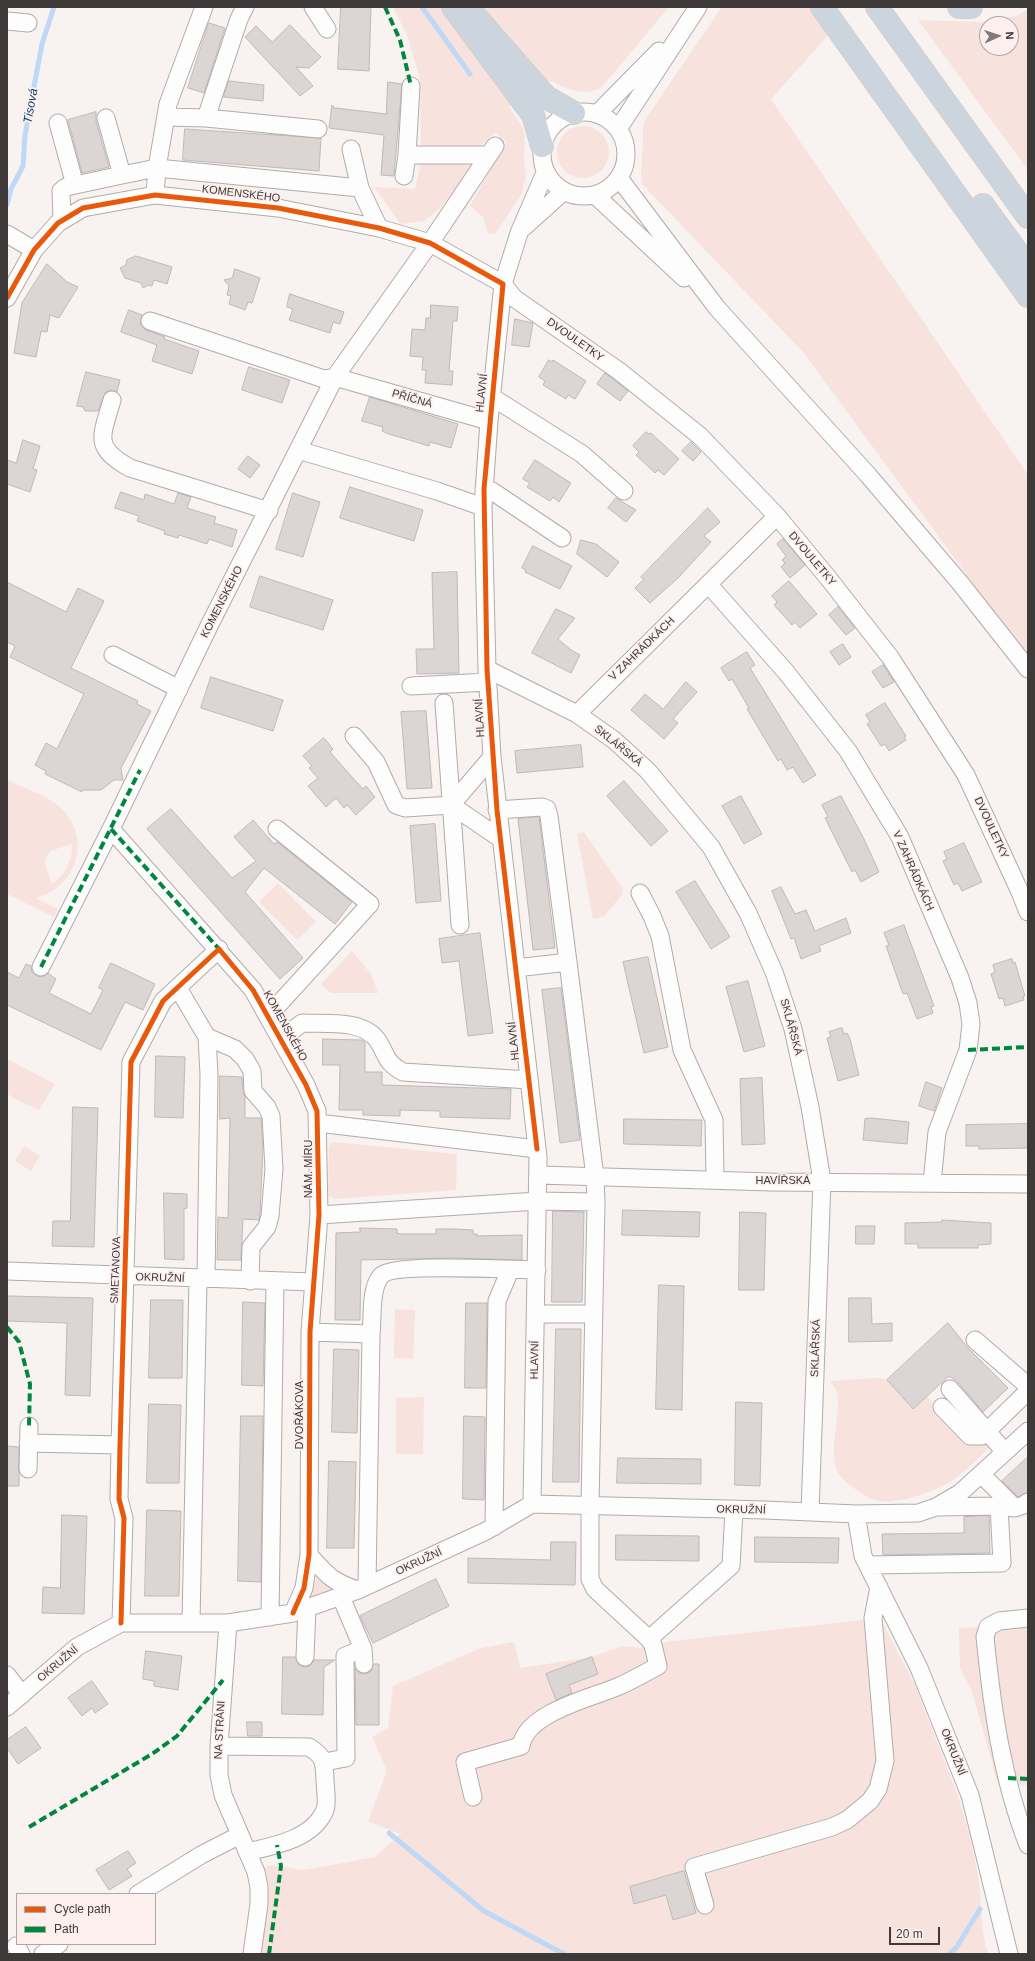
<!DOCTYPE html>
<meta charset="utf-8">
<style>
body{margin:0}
#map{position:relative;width:1035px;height:1961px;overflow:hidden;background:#f8f2f0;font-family:Arial,sans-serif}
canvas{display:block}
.frame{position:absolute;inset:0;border:8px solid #3f3a3a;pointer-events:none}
.legend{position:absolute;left:16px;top:1893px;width:140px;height:52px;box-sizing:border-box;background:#fcefed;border:1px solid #b0a7a5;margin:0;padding:5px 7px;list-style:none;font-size:12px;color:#3f3a3a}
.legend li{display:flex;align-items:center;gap:8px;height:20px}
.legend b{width:20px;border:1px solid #b0a7a5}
.north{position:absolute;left:979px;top:16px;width:40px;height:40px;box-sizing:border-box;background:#fcefed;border:1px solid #b0a7a5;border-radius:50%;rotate:87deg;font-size:11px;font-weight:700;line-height:16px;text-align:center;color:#3f3a3a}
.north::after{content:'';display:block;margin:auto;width:14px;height:18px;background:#807a7a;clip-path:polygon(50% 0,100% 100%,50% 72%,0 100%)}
.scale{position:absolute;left:889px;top:1927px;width:51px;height:18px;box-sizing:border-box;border:2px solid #3f3a3a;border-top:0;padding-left:5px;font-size:12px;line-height:14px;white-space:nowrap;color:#3f3a3a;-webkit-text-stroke:3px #fcefed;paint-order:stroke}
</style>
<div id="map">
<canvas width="1035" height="1961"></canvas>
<div class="frame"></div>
<ul class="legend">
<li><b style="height:5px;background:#e8590c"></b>Cycle path</li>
<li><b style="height:5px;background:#00873e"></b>Path</li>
</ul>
<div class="north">N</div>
<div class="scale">20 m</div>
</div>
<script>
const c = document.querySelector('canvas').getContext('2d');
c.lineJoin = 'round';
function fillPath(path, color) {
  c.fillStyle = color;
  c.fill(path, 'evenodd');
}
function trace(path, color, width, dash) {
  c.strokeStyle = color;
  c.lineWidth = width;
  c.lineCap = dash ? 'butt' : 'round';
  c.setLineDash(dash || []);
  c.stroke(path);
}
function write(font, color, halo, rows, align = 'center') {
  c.font = font + ' Arial,sans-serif';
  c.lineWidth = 3.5;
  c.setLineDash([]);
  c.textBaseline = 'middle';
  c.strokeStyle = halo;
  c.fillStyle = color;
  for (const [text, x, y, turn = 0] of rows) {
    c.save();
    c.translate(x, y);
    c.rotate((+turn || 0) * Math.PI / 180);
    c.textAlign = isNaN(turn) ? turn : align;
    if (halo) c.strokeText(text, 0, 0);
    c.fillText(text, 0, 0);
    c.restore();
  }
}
const green = new Path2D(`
 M393 7H444L515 103 509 107 522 126 525 136 524 158 526 175 522 193 496 233 488 234 483 217 470 206 506 141 495 133 478 148 421 150 420 79 408 37Z
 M482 7H669L601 88C585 96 571 91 555 83 552 81 547 81 544 79 523 68 497 26 482 7Z
 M722 7H814L832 31 771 99 1028 475V658L803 352 642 184 641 176 643 143V127L647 117Z
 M1028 9V170L918 20 980 22 1016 16ZM987 24H1011V48H987Z
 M557 152a26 26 0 1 1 52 0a26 26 0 1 1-52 0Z
 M422 160H463L473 164 472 172 437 211 424 221 401 224 374 187 415 189Z
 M7 780C24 788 47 795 61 808 93 838 76 889 35 898L58 909 54 917 7 894ZM72 844C73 859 65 876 52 884L44 862 50 851Z
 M584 832 623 889 622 895 604 916 593 919 577 834Z
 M278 883 316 922 297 940 259 902Z
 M352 951 371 974 378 993H331L321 984Z
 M7 1059 55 1084 39 1110 9 1096 7 1088Z
 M333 1142 457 1154 456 1190 335 1199 328 1196 329 1146Z
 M24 1146 40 1156 31 1171 15 1161Z
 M395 1309 415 1310 413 1359 394 1358Z
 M876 1378 887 1380 912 1409 927 1396 942 1415 955 1404 993 1444C981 1455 970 1467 957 1477 940 1491 895 1506 874 1500 868 1498 863 1495 858 1491 849 1485 837 1476 835 1464 831 1442 841 1412 837 1391 836 1388 832 1384 830 1381Z
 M424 1397 423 1454H396V1398Z
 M317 1578 338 1592 306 1603Z
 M1028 1612V1785L998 1784 972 1691 960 1668 959 1628 986 1627Z
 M880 1618 915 1685 958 1796 971 1839 979 1882 983 1933 988 1954H260L268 1895 263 1870 269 1865 304 1870 375 1857 400 1834 368 1821 387 1771 372 1737 388 1728 393 1686 481 1648 514 1642 520 1668 592 1657 622 1646 640 1648 673 1641Z`);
const stream = new Path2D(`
 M422 7 470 74
 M7 205 11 189 23 166 25 135 42 44 54 7
 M389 1833 484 1911 564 1954
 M949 1954 956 1948 980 1909`);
const building = new Path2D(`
 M341 7H371L369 71 338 69Z
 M209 23 225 28 204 93 188 88Z
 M290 25 321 57 309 68 296 67 313 86 300 96 245 37 256 26 272 42Z
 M229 81 264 85 263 101 224 97Z
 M388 82 402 84 394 176 381 175 384 135 329 128 332 105 336 109V108L386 114Z
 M96 112V121L109 167 82 173 68 120Z
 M185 129 321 138 319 171 183 160Z
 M136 256 172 267 167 284 154 280 152 286 148 285 143 288 141 283 125 278 120 268 126 265 127 260Z
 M47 264 67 282 78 287 59 318 50 315 47 332 41 331 36 357 14 353 22 303Z
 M235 269 260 278 252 303 248 302 245 310 229 304 231 296 227 295 229 286 224 280 232 278Z
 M290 294 344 312 340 324 333 322 330 333 289 320 293 309 287 307Z
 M431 305 458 307 457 321H453L449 371H453L452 385 425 383 426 370H422L423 357 410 356 412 329 425 330 426 318H430Z
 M129 310 142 315 140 325 146 330 165 337 164 339 199 351 192 374 152 361 157 345 121 332Z
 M515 319 533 323 529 347 512 345Z
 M549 360 552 362 553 360 586 381 575 399 568 395 566 399 543 385 545 381 539 377Z
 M249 367 290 380 282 403 242 390Z
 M86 372 120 380 117 392 110 390 105 393 98 411H85L83 407 77 406Z
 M605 373 628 391 620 401 597 384Z
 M370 397 458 424 451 448 430 442 429 446 389 434 382 431 383 427 362 421Z
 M646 432 649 434 651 433 679 459 664 475 658 470 655 473 636 455 639 452 633 446Z
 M23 440 40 446 33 469 37 470 30 492 7 484V460L16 463Z
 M691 442 701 452 693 461 682 451Z
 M248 456 260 465 250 478 238 469Z
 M535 460 571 483 559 502 553 497 550 501 527 487 530 483 523 479Z
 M350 487 423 510 414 541 340 518Z
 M121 492 144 500 145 494 174 504 178 493 191 497 187 508 216 517 214 523 237 530 232 547 209 539 207 544 179 535 178 538 164 534 165 531 137 521 139 516 115 508Z
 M293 493 320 502 303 557 276 549Z
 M616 498 636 510 626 522 608 508Z
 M708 508 720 522 704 536 711 542 678 578 650 603 635 588 644 579 641 577Z
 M783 539 805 565 790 578 781 567 785 563 782 560 786 556 777 544Z
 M581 540 596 544 619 562 607 577 577 554Z
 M533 546 572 566 560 589 525 572 526 570 522 568Z
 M457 572 459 673 417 674 416 649H434L432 573Z
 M260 576 333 600 323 630 250 607Z
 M789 581 817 614 800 628 795 622 792 625 774 605 777 602 772 596Z
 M7 582 66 612 78 588 104 601 71 668 138 701 137 704 151 711 121 768 123 780H114L101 790H83L82 792 45 774 46 771 35 765 46 743 57 749 84 694 10 657 15 646 7 642Z
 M838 607 855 628 846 635 829 615Z
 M556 609 575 618 558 639 571 650 580 655 571 673 532 653Z
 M843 644 851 657 839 665 830 652Z
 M747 652 755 665 750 668 816 775 803 783 793 767 787 770 781 759 778 761 747 709 749 708 732 679 729 681 721 668Z
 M883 665 894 682 883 688 872 672Z
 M211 677 283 700 273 731 201 708Z
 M686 682 697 692 673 719 678 723 664 739 631 710 645 694 663 709Z
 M885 703 906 736 904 737 906 740 889 751 885 744 881 746 867 724 870 722 866 715Z
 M426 711 432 788 407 789 401 712Z
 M324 738 333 749 330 752 352 777 363 789 366 786 375 797 356 815 347 805 344 808 336 798 326 807 308 786 318 778 309 768 312 766 303 756Z
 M581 745 583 767 517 773 515 751Z
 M624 781 668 831 651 846 607 796Z
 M741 796 762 834 744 844 722 806Z
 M841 796 864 839 879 872 861 882 855 870 852 872 825 818 828 817 822 805Z
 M171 809 232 878 256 861 234 837 253 820 274 844 277 842 352 902 335 924 264 868 245 892 303 958 280 979 147 829Z
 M539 817 555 948 533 950 518 819Z
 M435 824 441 901 416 903 410 826Z
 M964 843 982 882 962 891 958 883 954 885 943 861 947 859 944 852Z
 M695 881 730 937 711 949 676 892Z
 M781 887 795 914 806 910 815 931 846 918 851 933 819 946 821 951 801 959 794 938 791 939 772 891Z
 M904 925 934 1006 931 1007 933 1013 917 1019 907 993 903 994 886 946 889 945 884 933Z
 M480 933 493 1033 468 1036 459 961 442 963 439 939Z
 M648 957 668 1047 644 1053 623 962Z
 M1012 959 1013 963 1015 962 1025 996H1023L1024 1000 1005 1006 1003 998 999 999 991 974 995 972 993 965Z
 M111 963 155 984 143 1010 125 1002 101 1050 7 1005V972L19 978 26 964 31 966 32 972 37 976 42 977 48 973 56 979 49 993 91 1014 103 990 99 988Z
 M748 981 765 1046 744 1052 726 987Z
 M561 988 580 1140 560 1143 542 990Z
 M842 1028 844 1034 847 1033 850 1039 859 1075 838 1081 827 1038 831 1037 829 1032Z
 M323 1039 362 1040 365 1042V1072H382V1085L511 1089 510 1119 440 1117V1111L400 1110V1116L363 1115V1110H339L340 1065H323Z
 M156 1056 185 1057 183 1118 155 1117Z
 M220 1076 242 1077 243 1092 245 1097V1118H261L263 1147 260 1214 259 1220 243 1219 241 1260H217L218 1217 228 1218 230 1118 220 1119Z
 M762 1078 765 1144 742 1145 740 1079Z
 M926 1082 942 1088 934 1111 919 1106Z
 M73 1107 98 1108 94 1247 52 1246 53 1221H70Z
 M871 1118 909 1122 907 1144 863 1140 865 1119Z
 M624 1119 702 1120 701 1146 624 1144Z
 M1028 1124V1148L979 1149V1146H966V1125Z
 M164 1193 187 1194V1208L184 1209V1260L165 1259Z
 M623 1210 700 1212 699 1237 622 1235Z
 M553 1211 584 1212 582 1302H552Z
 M740 1212 766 1213 764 1290H739Z
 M942 1220 991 1223V1244L978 1245V1248H918V1244H905V1223L942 1222Z
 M856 1226H875L874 1244H856Z
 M360 1228 397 1229V1233L402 1234H436V1229H455L473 1230V1234H477V1236L522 1235V1260L453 1258 361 1260 360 1320H335L336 1233 360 1232Z
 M659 1285 684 1286 682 1410 656 1409Z
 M8 1296 93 1298 90 1396 65 1395 67 1323 7 1321Z
 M849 1298H871L872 1324 892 1323V1341L849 1342Z
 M151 1300H183L182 1378H149Z
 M243 1302 265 1303 263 1386 242 1385Z
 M466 1303H487L486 1388H465Z
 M948 1323 968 1348 1008 1388 983 1412 958 1382 949 1376 913 1409 887 1380Z
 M556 1329H581L579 1482H553Z
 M334 1349 359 1350 357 1433 332 1432Z
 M736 1402 762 1403 760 1486 735 1485Z
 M149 1404 181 1405 179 1483H147Z
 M241 1416H263L261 1582 238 1581Z
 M464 1416 485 1417 484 1500 463 1499Z
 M7 1446 19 1447V1486H7Z
 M1028 1457V1492L1018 1497 1002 1481Z
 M618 1458 701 1459V1484L617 1483Z
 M329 1461 356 1462 354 1548H327Z
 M147 1510 181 1511 179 1596H145Z
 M62 1515 87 1516 84 1614 42 1613 43 1587 60 1588Z
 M989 1516 990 1553 883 1555 882 1534 964 1533V1517Z
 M616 1535 699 1536V1561L616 1560Z
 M755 1537 839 1538 838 1563 755 1562Z
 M551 1542H576L575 1585 468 1583V1558L550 1560Z
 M436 1579 449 1606 373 1643 360 1616Z
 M146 1651 182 1656 178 1690 154 1686V1681L143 1679Z
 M283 1657H295L299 1665 304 1667 310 1666 314 1660H335L324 1667 323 1715 282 1714Z
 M592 1657 598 1674 569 1685 572 1693 556 1700 546 1674Z
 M374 1664H379V1725H356L355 1668 359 1673 365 1674 370 1672Z
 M92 1681 108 1704 95 1713 92 1708 82 1716 68 1698Z
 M247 1722H262V1736H248Z
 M26 1727 41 1748 18 1764 7 1748V1740Z
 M128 1851 136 1863 127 1869 132 1876 109 1890 96 1870Z
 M684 1871 696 1913 673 1920 666 1895 634 1904 630 1887Z`);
const minor = new Path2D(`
 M204 7 168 104 157 168 360 188 379 228
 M313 7 327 29
 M7 21 28 23
 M542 154a42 42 0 1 1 84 0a42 42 0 1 1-84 0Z
 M597 114 659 51
 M166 117 206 118 318 129
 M206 118 239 19 245 7
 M58 123 75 185
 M618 129 698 7
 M351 149 360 188
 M407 155H489
 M122 175 157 168 155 195
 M404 176 407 155 411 86
 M619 178 717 308 868 475 961 584 1028 669
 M595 195 684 278
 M62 220 61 191 66 187 122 175 106 118
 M523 228 563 192
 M7 234 34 250
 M7 298 34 250 58 223 83 208 155 195 278 208 379 228 430 243 503 284 514 298 619 371 700 436 777 516 829 579 890 657 966 775 1020 892 1028 912
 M150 321 324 379 335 377 489 421
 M492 397 582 454 624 491
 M112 400C102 436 92 447 130 468L269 511
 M298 450 437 491 483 507
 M484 489 492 491 562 538
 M709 585 786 672 848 751 900 837 960 978 968 1003 971 1024 968 1050 937 1132 932 1183
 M113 655 179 689
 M487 669 577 714 614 740 648 771 711 847 748 913 774 972 793 1029 810 1107 822 1181 810 1512
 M411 686 488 682
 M444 703 460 925
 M577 714 777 516
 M354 736 376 762 396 805 405 808 451 805 501 839
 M451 805 492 757
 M497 810 542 807 547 809 549 816 568 962
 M111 829 253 990 306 1085 317 1111 319 1215 310 1332 309 1555 304 1588 293 1613
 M640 893 652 916 660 936 682 1050 714 1120 715 1180
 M41 967 111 829 210 624 335 377 430 243 495 146
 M516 968 568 962 595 1177 596 1202 590 1505V1579L595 1589 649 1639 731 1566 734 1510
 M178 988 207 1037 209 1074 206 1279
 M268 1016 370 904 277 829
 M207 1037 235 1049 245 1059 252 1071 253 1091 267 1107 271 1116 274 1169 270 1216 267 1227 251 1247 250 1281
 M281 1039 302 1023C325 1024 364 1019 378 1041 388 1057 385 1062 403 1072L529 1080
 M318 1123 537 1149
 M539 1175 771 1182 1028 1184
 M319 1215 538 1201 596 1202
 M7 1271 313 1282
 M536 1314H594
 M310 1332 371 1334
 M975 1340 1028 1386
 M950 1389 1005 1452
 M942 1407 970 1436H982L1028 1391
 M28 1443 120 1445
 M28 1469 29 1426
 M981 1474 1015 1508
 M532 1504 538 1157 492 757 487 669 483 507 489 421 503 284 519 233 545 173
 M939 1507 999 1506 1015 1508 1024 1505 1028 1502
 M856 1514 863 1556 919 1668 970 1795 1009 1954
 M494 1527 497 1301 510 1270
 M309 1555C327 1575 332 1582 358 1590
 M868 1565 1002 1563 999 1506
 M367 1586 371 1334C373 1317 370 1291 380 1277 390 1262 513 1270 537 1270
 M341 1597 363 1649 364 1664
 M270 1617 275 1282
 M1028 1618 999 1621 988 1627 985 1637C992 1707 1002 1779 1028 1845
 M121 1623 124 1518 119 1499 120 1445 131 1062 163 1001 219 949
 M191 1623 198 1279
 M228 1623 219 1746V1775L223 1795 256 1872 259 1887V1904L252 1954
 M305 1657 307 1608
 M7 1675 22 1695
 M7 1707 77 1647 121 1623H228L293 1613 358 1590 486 1531 532 1504 765 1510 856 1514 918 1513 936 1507 960 1493 1028 1431
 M219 1746 309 1747C325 1757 324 1762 325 1779 325 1788 328 1802 325 1810 313 1839 274 1846 247 1852
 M324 1762 346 1758 345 1656 363 1649
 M473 1797 465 1762 521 1746C526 1713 590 1698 617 1687 631 1681 645 1673 658 1666L653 1645 649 1639
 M138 1894 201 1855 240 1835
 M705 1905 694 1867 832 1827 847 1820 870 1801 878 1789 885 1761 873 1618 879 1587
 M16 1946 21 1954
 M43 1954 59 1944`);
const highway = new Path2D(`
 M453 7 533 115 542 146
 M822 7 1028 296
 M877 7 1028 217
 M959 7H971
 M476 17 546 97 574 113
 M983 205 1028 267`);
const quiet = new Path2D(`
 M385 7 400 40 411 86
 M111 829 219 949
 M41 967 140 770
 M968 1050 1028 1047
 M7 1327 19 1342 30 1384 29 1426
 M1008 1778 1028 1779
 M29 1827 152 1754 177 1736 223 1680
 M269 1954 281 1866 277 1845`);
const cycleway = new Path2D(`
 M7 298 34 250 58 223 83 208 155 195 278 208 379 228 430 243 503 284 484 489 487 669 497 810 537 1149
 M121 1623 124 1518 119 1499 120 1445 131 1062 163 1001 219 949 253 990 306 1085 317 1111 319 1215 310 1332 309 1555 304 1588 293 1613`);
const streetNames = [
 ["KOMENSKÉHO",241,194,7],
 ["DVOULETKY",575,340,35],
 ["HLAVNÍ",482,393,-84],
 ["PŘÍČNÁ",412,399,16],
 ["DVOULETKY",812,559,50],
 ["KOMENSKÉHO",222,602,-63],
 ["V ZAHRÁDKÁCH",642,649,-44],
 ["HLAVNÍ",480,718,-93],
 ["SKLÁŘSKÁ",618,746,39],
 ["DVOULETKY",991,828,65],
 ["V ZAHRÁDKÁCH",913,871,66],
 ["KOMENSKÉHO",285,1026,61],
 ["SKLÁŘSKÁ",791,1027,75],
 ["HLAVNÍ",514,1041,-96],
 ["NÁM. MÍRU",309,1169,-90],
 ["HAVÍŘSKÁ",783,1181],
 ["SMETANOVA",116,1270,-88],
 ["OKRUŽNÍ",160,1278,2],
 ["SKLÁŘSKÁ",816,1348,-88],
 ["HLAVNÍ",535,1360,-89],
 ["DVOŘÁKOVA",300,1415,-90],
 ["OKRUŽNÍ",741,1510,1],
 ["OKRUŽNÍ",419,1562,-25],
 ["OKRUŽNÍ",58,1664,-40],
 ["NA STRÁNI",220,1730,-87],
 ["OKRUŽNÍ",953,1752,68]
];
const waterNames = [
 ["Tisová",31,106,-80]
];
fillPath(green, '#f8e2dd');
trace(stream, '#bfd8f5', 5);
fillPath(building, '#dbd6d4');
trace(building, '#beb9b7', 1);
trace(minor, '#b0acaa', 19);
trace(highway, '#d2cfce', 24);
trace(minor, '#fefdfd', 17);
trace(highway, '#ccd5de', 22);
trace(quiet, '#00873e', 4, [8, 4]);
trace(cycleway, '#e8590c', 5);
write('11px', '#3f3a3a', '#fcefed', streetNames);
write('italic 12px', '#034172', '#fcefed', waterNames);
</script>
